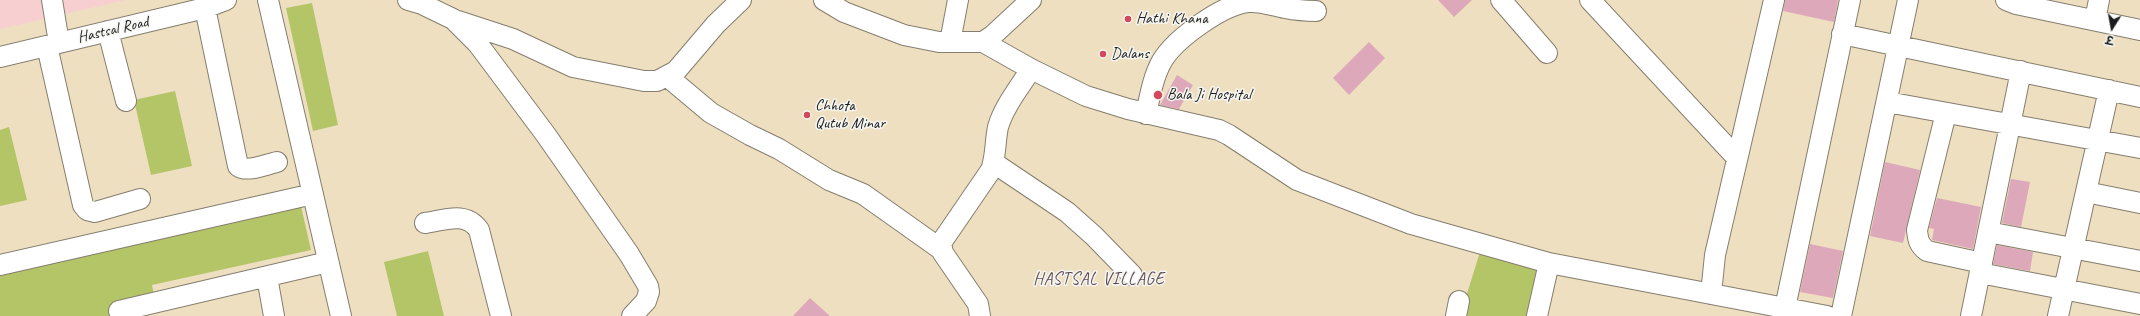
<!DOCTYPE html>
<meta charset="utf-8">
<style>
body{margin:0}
#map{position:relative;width:2140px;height:316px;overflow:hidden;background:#eedfc0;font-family:Caveat,"Playpen Sans Deva",sans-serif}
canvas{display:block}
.north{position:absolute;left:2092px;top:8px;width:40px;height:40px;-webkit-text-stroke:3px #f6f6f2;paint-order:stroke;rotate:191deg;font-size:11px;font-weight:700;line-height:16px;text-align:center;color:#1c1c1c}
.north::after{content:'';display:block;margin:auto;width:14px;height:18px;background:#1c1c1c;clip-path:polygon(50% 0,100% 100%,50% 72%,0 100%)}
</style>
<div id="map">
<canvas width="2140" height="316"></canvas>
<div class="north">उ</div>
</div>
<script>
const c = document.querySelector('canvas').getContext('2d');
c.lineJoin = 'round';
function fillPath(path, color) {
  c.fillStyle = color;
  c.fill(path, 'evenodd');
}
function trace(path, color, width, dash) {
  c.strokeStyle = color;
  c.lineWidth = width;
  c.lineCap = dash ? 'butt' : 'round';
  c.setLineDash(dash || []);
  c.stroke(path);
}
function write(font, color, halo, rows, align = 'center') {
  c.font = font + ' Caveat,sans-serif';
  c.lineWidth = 3;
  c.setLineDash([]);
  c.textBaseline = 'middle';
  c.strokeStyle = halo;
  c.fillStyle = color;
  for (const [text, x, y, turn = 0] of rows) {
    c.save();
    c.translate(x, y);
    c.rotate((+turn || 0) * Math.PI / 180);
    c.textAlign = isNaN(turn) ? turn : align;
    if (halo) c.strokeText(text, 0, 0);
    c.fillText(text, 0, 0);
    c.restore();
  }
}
const built = new Path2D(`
 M0 0H126L0 29Z`);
const green = new Path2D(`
 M312 3 338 125 313 131 286 8Z
 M175 91 192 166 151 175 134 100Z
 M9 127 27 200 0 206V130Z
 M298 193 311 250 152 285 156 305 109 316H0V259Z
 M428 251 444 316H397L384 262Z
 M1480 252 1547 267 1536 316H1460Z`);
const building = new Path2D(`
 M1438 0H1472L1454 17Z
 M1785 0H1838L1834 22 1783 11Z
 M1369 42 1385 58 1349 95 1333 78Z
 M1177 75 1193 85 1179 109 1160 105Z
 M1885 162 1920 170 1903 243 1870 236Z
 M2011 179 2030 182 2021 227 2002 223Z
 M1937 198 1981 207 1973 249 1932 240 1934 229 1929 228Z
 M1810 244 1843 251 1833 298 1800 292Z
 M1997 245 2033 252 2030 271 1993 264Z
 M810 298 830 316H793Z`);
const minor = new Path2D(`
 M52 0 59 43
 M268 0 341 316
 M408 0 422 4 453 19 478 44 546 135 629 254 648 286 649 292 646 301 632 316
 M824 0 844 12 904 35 939 42H983L1031 69 1086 96 1128 109 1219 130 1229 135 1297 180 1411 224 1549 263 1827 316
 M1501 0 1547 53
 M1590 0 1737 158
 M2006 0 2016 4 2140 30
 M205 8 238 166C247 173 267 164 277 162
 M2095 20 2099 0
 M458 21 513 39 573 67 644 81H657L676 71 716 24 741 0
 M108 31 126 101
 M1842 34 2140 97
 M950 42 958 0
 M983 42 992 36 1031 0
 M47 46 83 205 87 210 95 212 140 199
 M0 57 205 8 226 0
 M668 77 711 113 750 135 779 149 829 180 863 194 942 250
 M1887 102 2140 148
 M1946 113 1917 230C1918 240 1919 245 1927 251L1982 263
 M1146 114C1150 96 1153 77 1162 61 1175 39 1223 4 1249 2 1261 1 1274 6 1285 8 1295 10 1306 11 1316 11
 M994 163 1067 212 1094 236 1132 275
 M2086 192 2140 203
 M425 223C445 220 466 211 479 230L501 316
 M1988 232 2140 261
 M0 265 313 194
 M1980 273 2140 304
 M267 277 274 316
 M1711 294 1715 255 1774 0
 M1785 308 1850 0
 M119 311 328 262
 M980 316 978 304 943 253 941 243 991 170C996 157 995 141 998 127 1004 106 1020 87 1031 69
 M1456 316 1459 301
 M1537 316 1549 263
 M1841 316 1908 0
 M1971 316 2021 71
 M2058 316 2109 90`);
const markers = [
 [1128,19,4,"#d1495b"],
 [1103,54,4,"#d1495b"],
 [1158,95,5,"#d1495b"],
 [807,115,4,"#d1495b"]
];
const poiNames = [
 ["Hathi Khana",1136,19],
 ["Dalans",1111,54],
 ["Bala Ji Hospital",1167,95],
 ["Chhota",815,106],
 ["Qutub Minar",815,124]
];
const streetNames = [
 ["Hastsal Road",113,30,-13]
];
const neighbourhoodNames = [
 ["HASTSAL VILLAGE",1099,280]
];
fillPath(built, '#f7cfd0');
fillPath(green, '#b4c568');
fillPath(building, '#dda8ba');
trace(minor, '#857e6e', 22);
trace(minor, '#fff', 20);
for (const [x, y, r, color] of markers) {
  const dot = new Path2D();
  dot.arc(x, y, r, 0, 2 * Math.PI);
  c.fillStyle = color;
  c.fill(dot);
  trace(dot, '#f6f6f2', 1.5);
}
write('16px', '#1c1c1c', '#f6f6f2', poiNames, 'left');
write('16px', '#1c1c1c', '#f6f6f2', streetNames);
c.letterSpacing = '1px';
write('17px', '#604d53', '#f6f6f2', neighbourhoodNames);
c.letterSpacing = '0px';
</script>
